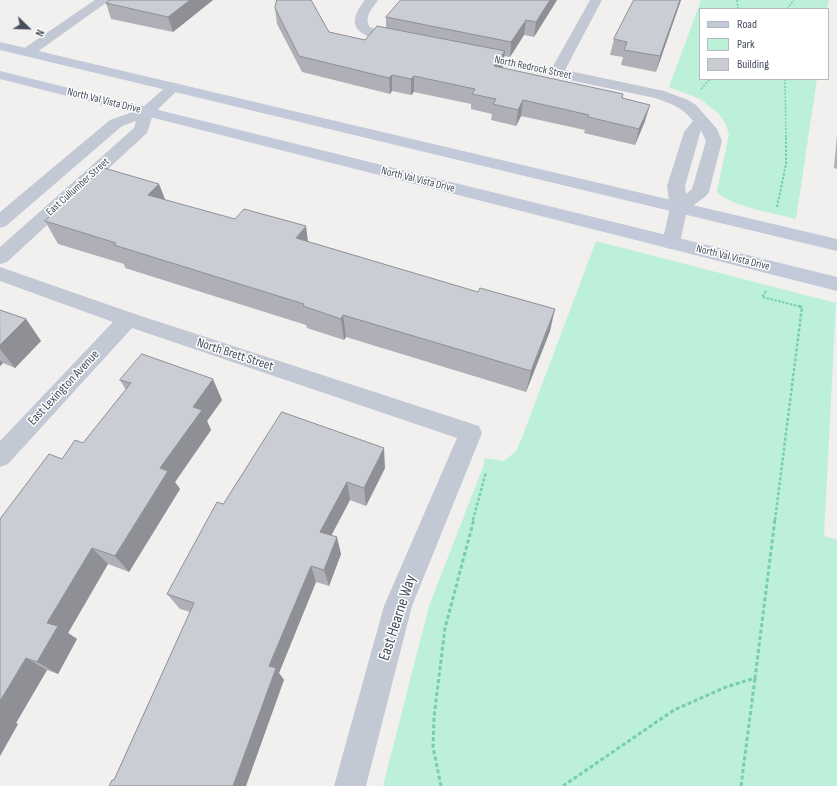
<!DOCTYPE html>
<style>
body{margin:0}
#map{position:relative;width:837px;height:786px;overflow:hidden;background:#f2efef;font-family:"Sofia Sans Condensed",sans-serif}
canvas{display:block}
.legend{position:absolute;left:699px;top:8px;width:130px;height:72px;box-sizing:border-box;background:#fff;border:1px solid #b5b9be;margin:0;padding:5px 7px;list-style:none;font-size:12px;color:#474f5d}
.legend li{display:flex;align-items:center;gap:8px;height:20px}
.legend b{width:20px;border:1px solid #b5b9be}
.north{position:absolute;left:8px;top:8px;width:40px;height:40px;-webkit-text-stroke:3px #fff;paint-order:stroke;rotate:113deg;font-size:11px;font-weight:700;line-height:16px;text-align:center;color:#474f5d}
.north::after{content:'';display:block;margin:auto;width:14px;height:18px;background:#474f5d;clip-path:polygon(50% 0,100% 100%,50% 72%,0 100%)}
</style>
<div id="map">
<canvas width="837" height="786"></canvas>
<ul class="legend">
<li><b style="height:5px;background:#c2c9d8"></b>Road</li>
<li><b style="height:11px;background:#bdf0d8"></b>Park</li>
<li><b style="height:11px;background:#cbcdd5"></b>Building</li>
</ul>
<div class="north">N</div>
</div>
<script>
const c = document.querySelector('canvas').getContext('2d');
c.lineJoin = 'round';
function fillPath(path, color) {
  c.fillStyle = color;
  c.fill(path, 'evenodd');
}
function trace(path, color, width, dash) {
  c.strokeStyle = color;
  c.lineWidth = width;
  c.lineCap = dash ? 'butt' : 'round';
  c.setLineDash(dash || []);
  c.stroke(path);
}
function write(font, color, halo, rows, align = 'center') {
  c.font = font + ' "Sofia Sans Condensed",sans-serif';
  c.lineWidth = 3;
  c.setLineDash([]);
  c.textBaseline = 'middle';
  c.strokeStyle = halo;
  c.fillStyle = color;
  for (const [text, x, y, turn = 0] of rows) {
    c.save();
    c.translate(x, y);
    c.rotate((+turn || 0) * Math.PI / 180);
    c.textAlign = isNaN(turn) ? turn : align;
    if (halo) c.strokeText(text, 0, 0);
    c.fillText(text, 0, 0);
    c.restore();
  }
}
const green = new Path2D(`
 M701 0H829L827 9H700V79H817L796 219C781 215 722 204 717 191L729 134 725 123 718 113 700 99 669 87Z
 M596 241 836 303 824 536 837 540V786H383L429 606 483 467 485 458 504 461 516 451 521 440Z`);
const pathFar3 = new Path2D(`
 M737 0 738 9
 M787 9 794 0
 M785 79 786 137
 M701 89 710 79`);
const pathFar2 = new Path2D(`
 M777 207 786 164V136
 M766 291 762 297 802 307`);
const pathFar1 = new Path2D(`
 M473 520 486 472
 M775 520 802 307 798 306`);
const path = new Path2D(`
 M441 786 433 747 434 717 445 628 474 519
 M563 786 674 710 726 687 755 678 775 519
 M741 786 755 678`);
const street = new Path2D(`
 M95 0H110L33 55 28 56 23 55 21 52 23 49Z
 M365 0H378C373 8 363 17 370 27L385 33 404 38 406 41 404 44C397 46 389 43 382 41 355 34 346 24 365 0Z
 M590 0H602L565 70 664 91 688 100 696 105 717 129 722 141 709 192 706 196 687 210 680 243 678 247 671 249 664 247 662 243 670 208 667 186 684 132 693 121C682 107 672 104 655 98L474 60 469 59 467 56 469 53 474 52 552 68ZM701 130 706 141 692 189 686 194 685 186Z
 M174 83 179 84 181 87 153 114 147 133 7 262 0 264V247L134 128 136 121 122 126 6 226 0 228V212L110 120 141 109 169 84Z
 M0 267 135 314 479 426 482 433 412 606 366 786H334L384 606 457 438 132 328 8 464 0 467V441L113 322 0 281Z`);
const secondary = new Path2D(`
 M0 42 837 239V251L0 50Z
 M0 71 837 277V291L0 79Z`);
const wall = new Path2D(`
 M111 0H213L173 32 111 19 106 3Z
 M557 0 534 37 524 35 510 57 504 56 502 68 622 99 645 121 635 145 584 133 585 130 521 116 516 126 491 120 492 114 471 109V104L414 92 411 95 392 91 390 94 302 72 277 24 275 8 329 32 365 40 386 28V17Z
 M634 0H681L656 72 621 65 623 57 610 55 614 39Z
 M837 134V169L834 168Z
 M159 184 165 200 308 242 550 331 526 392 346 337 344 340 307 328 306 325 125 268 124 264 58 244 45 221Z
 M0 310 26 319 41 341 15 368 3 363 0 366Z
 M120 380 222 400 207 421 211 430 175 482 180 489 129 572 108 564 68 633 77 639 58 674 47 670 16 723 18 724 0 756 62 459 83 443 126 390Z
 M385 468 366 506 350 500 331 536 341 554 329 586 316 582 279 673 284 680 114 780 190 612 180 609 167 594 223 504Z`);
const shadedWall = new Path2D(`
 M190 0H213L173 32 168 17Z
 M550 0H557L534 37 536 22Z
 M680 0H681L656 72 660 56Z
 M526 20 524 35 510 57 511 42Z
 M505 51 503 67 493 82 494 66Z
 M392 75V91L390 94 389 78Z
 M414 76V92L411 95V79Z
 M523 100 521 116 516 126 518 110Z
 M650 105 645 121 635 145 639 129Z
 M159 184 168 207 148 195Z
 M306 226 309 249 296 238Z
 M555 309 550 331 526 392 531 371Z
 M343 315 346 337 344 340 341 319Z
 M26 319 41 341 15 368 0 349V345Z
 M0 360 3 363 0 366Z
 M213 379 222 400 207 421 211 430 175 482 180 489 129 572 115 556 193 407Z
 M384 448 385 468 366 506 364 488Z
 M347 482 350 500 324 549 320 532Z
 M337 537 341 554 329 586 324 570Z
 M92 548 108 564 68 633 77 639 58 674 37 662 47 623Z
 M311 566 316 582 279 673 284 680 246 786H233L269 666Z
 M26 658 47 670 16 723 18 724 0 756V701Z`);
const building = new Path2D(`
 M111 0H190L168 17 106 3Z
 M277 0H311L329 32 365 40 377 26 505 51 494 66 623 94 622 98 650 105 639 129 588 117 589 115 523 100 518 110 493 104 496 99 472 94 475 89 414 76 411 79 392 75 389 78 299 56 275 8Z
 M401 0H550L536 22 526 20 511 42 386 17Z
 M634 0H680L660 56 624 50 627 42 614 39Z
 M104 168 159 184 148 195 235 219 244 209 306 226 296 238 478 292 480 288 555 309 531 371 343 315 341 319 303 306 304 304 114 245 116 243 45 221Z
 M0 310 26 319 0 345Z
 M142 354 213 379 193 407 202 410 160 468 168 471 115 556 92 548 47 623 58 626 37 662 26 658 0 701V519L49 454 62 459 75 440 83 443 131 383 120 380Z
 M282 412 384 448 364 488 347 482 320 532 337 537 324 570 311 566 269 666 276 668 233 786H109L112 780H114L194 603 167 594 217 502 223 504Z`);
const farStreetnames = [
 ["North Redrock Street",533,68,12],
 ["North Val Vista Drive",104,101,14],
 ["North Val Vista Drive",418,180,14],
 ["East Cullumber Street",78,187,-42],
 ["North Val Vista Drive",733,258,14]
];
const streetNames = [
 ["North Brett Street",235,355,18],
 ["East Lexington Avenue",64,388,-47]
];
const nearStreetnames = [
 ["East Hearne Way",398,618,-72]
];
fillPath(green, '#bdf0d8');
trace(pathFar3, '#75ceaf', 1.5, [2, 1.5]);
trace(pathFar2, '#75ceaf', 2, [2.5, 1.5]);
trace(pathFar1, '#75ceaf', 2.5, [3, 2]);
trace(path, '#75ceaf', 3, [4, 2.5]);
fillPath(street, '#c3c9d4');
fillPath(secondary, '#c2c9d8');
fillPath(wall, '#afb0b7');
fillPath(shadedWall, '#8e9095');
fillPath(building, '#cbcdd5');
trace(building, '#8e9095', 1);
write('11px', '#474f5d', '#fff', farStreetnames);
write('13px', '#474f5d', '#fff', streetNames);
write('16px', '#474f5d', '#fff', nearStreetnames);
</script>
